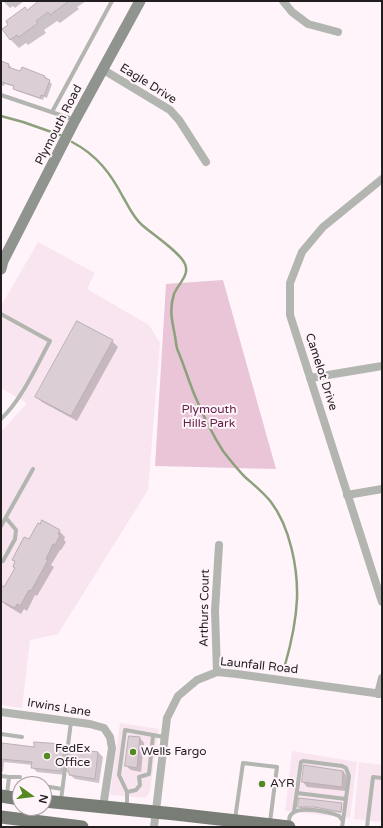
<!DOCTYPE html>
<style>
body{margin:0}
#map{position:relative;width:383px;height:828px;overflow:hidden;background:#fef4f9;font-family:"Varela Round",sans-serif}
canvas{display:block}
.frame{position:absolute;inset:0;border:2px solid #221e20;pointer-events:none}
.north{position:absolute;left:12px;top:776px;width:40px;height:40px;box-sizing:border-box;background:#fef4f9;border:1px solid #a69ea2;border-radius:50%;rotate:104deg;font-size:11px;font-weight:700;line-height:16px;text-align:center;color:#221e20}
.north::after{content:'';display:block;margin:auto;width:14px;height:18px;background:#548921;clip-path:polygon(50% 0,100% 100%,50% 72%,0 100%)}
</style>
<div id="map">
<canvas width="383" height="828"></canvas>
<div class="frame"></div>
<div class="north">N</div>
</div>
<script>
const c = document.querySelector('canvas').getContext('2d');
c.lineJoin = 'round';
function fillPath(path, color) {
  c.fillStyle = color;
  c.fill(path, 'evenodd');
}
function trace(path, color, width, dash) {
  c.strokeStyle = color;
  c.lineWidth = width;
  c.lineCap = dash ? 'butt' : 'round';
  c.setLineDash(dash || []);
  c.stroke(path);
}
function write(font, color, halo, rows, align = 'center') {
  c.font = font + ' "Varela Round",sans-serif';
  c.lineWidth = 4;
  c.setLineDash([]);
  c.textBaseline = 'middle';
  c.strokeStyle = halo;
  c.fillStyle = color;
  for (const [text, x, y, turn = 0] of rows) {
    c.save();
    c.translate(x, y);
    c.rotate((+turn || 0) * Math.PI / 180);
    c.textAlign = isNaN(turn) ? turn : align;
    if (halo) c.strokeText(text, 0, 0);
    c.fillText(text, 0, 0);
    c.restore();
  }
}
const built = new Path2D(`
 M38 242 95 273 87 289 149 325 160 343 148 490 58 634 30 640 22 708 1 705V432L27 403 1 388V306Z
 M120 723 159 729 150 790 148 795 145 798 110 795Z
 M292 751 357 762 350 818 285 811Z
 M359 762 382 765V822L354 819Z`);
const green = new Path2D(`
 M223 280 276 469 155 466 166 284Z`);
const shadow = new Path2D(`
 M3 1H24L15 8 13 6 10 8Z
 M40 1H86L77 7 79 9 60 23 57 21 44 30 46 33 28 45 26 43 19 48 10 39 27 11Z
 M1 62 8 64 11 67V69L21 72 45 77 52 84 47 98 44 97 43 100 17 91 14 88 15 87 5 84 4 86 1 85Z
 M112 341 118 347 77 421 42 402 36 396Z
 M59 531 65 537 64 540 66 542 61 550H60L51 565 54 567 37 596 35 595 27 611 24 609 21 614 6 605 1 600V590L5 588 30 540Z
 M140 738 144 743 141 772 131 770 126 766Z
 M62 745 66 750 65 775 37 772 33 768V765L4 762 3 772H1V746L35 748Z
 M72 749 98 752 103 757 99 783 75 779 70 775Z
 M343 771 347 776 346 791 307 787 303 782Z
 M341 804 342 805 341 813 316 807 300 808 299 807Z`);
const stream = new Path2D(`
 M1 116 23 122 60 135
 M72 142C97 155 111 174 123 197 129 207 133 217 142 225 152 234 180 252 185 264 190 275 178 284 174 294 169 309 172 321 175 336 176 341 176 347 178 351 184 365 189 382 195 396 203 415 212 434 223 451 230 460 237 469 245 477 254 485 264 493 271 502 290 527 298 568 297 599 296 621 291 644 285 665`);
const building = new Path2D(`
 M39 1H69L50 15 48 12 36 21 38 23 19 37 17 35 10 40 2 29 8 25 6 21 25 7 27 10Z
 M1 61 9 64 8 67 20 71 22 67 45 76V78L50 80 44 96 41 95 40 98 13 89 14 86 2 82 1 83Z
 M77 321 113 340 71 416 35 397Z
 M42 520 60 530 58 534 60 535 55 545 53 544 46 559 48 560 31 591 29 590 20 606 17 604 15 608 1 601V585L4 587 15 568 13 567 15 561 12 560 24 537 29 539 38 523 40 524Z
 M129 736 140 737 137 768 125 766Z
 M34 742 62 744V747H64L61 771 31 768 32 762 1 759 2 743 34 747Z
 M71 748 98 752 95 779 69 775V772H68Z
 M304 765 343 771 342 787 302 782Z
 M299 798 342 803 341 812 314 807H298Z`);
const service = new Path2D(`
 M1 95 75 120
 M52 112 112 1
 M1 314 50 341C36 367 22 399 1 419
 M1 526 33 469
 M1 562 3 561 15 539 16 530 6 518
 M1 734 22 737
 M1 776 9 777 7 794
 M9 777H20
 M44 786 62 789
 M127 792 119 775 125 730 164 737
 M297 793 346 799
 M61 800 71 722
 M127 807V792L136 790 140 785 139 777 149 774 153 736
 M294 812 301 762 303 761 342 766 346 768 349 776 343 821
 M235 819 243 763 277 767 270 822
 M289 825C289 823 289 818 290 816 296 804 330 812 339 816L343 821 342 827
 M367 827 373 777 382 778`);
const minor = new Path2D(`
 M283 1 292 12 308 24 338 32
 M102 69 170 110 179 120 206 162
 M382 179 323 227 302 252 290 283V315L382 602
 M310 378 382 366
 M347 495 382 489
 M217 672 215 611 219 545
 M378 694 382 678
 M1 712 90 724 104 728 110 737 112 748 103 807
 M154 827 167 718 178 696 197 680 217 672 237 674 382 694`);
const secondary = new Path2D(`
 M1 269 3 261 75 120 140 1`);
const primary = new Path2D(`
 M1 796 20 799
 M44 801 175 814 289 827
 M1 817 82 827`);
const markers = [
 [133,752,4,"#548921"],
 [47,756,4,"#548921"],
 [262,784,4,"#548921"]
];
const streetNames = [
 ["Eagle Drive",148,84,32],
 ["Plymouth Road",59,125,-63],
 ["Camelot Drive",321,372,72],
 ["Arthurs Court",205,608,-89],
 ["Launfall Road",259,666,6],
 ["Irwins Lane",59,708,9]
];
const parkNames = [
 ["Plymouth",209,410],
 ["Hills Park",209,424]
];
const poiNames = [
 ["FedEx",55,749],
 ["Office",55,763],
 ["Wells Fargo",141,752],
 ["AYR",270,784]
];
fillPath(built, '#f9e5ef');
fillPath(green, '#e9c5d7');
fillPath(shadow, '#0003');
trace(stream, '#8ca07c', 2.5);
fillPath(building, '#dbcfd5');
trace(building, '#bbafb5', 1);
trace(service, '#b2b5b0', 4);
trace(minor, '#b2b5b0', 8);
trace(secondary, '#90948e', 11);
trace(primary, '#787d75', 13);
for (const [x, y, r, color] of markers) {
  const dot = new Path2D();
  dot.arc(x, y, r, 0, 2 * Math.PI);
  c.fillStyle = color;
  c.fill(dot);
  trace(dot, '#fef4f9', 1.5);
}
write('12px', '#221e20', '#fef4f9', streetNames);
write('12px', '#632149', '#fef4f9', parkNames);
write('12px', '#221e20', '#fef4f9', poiNames, 'left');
</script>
